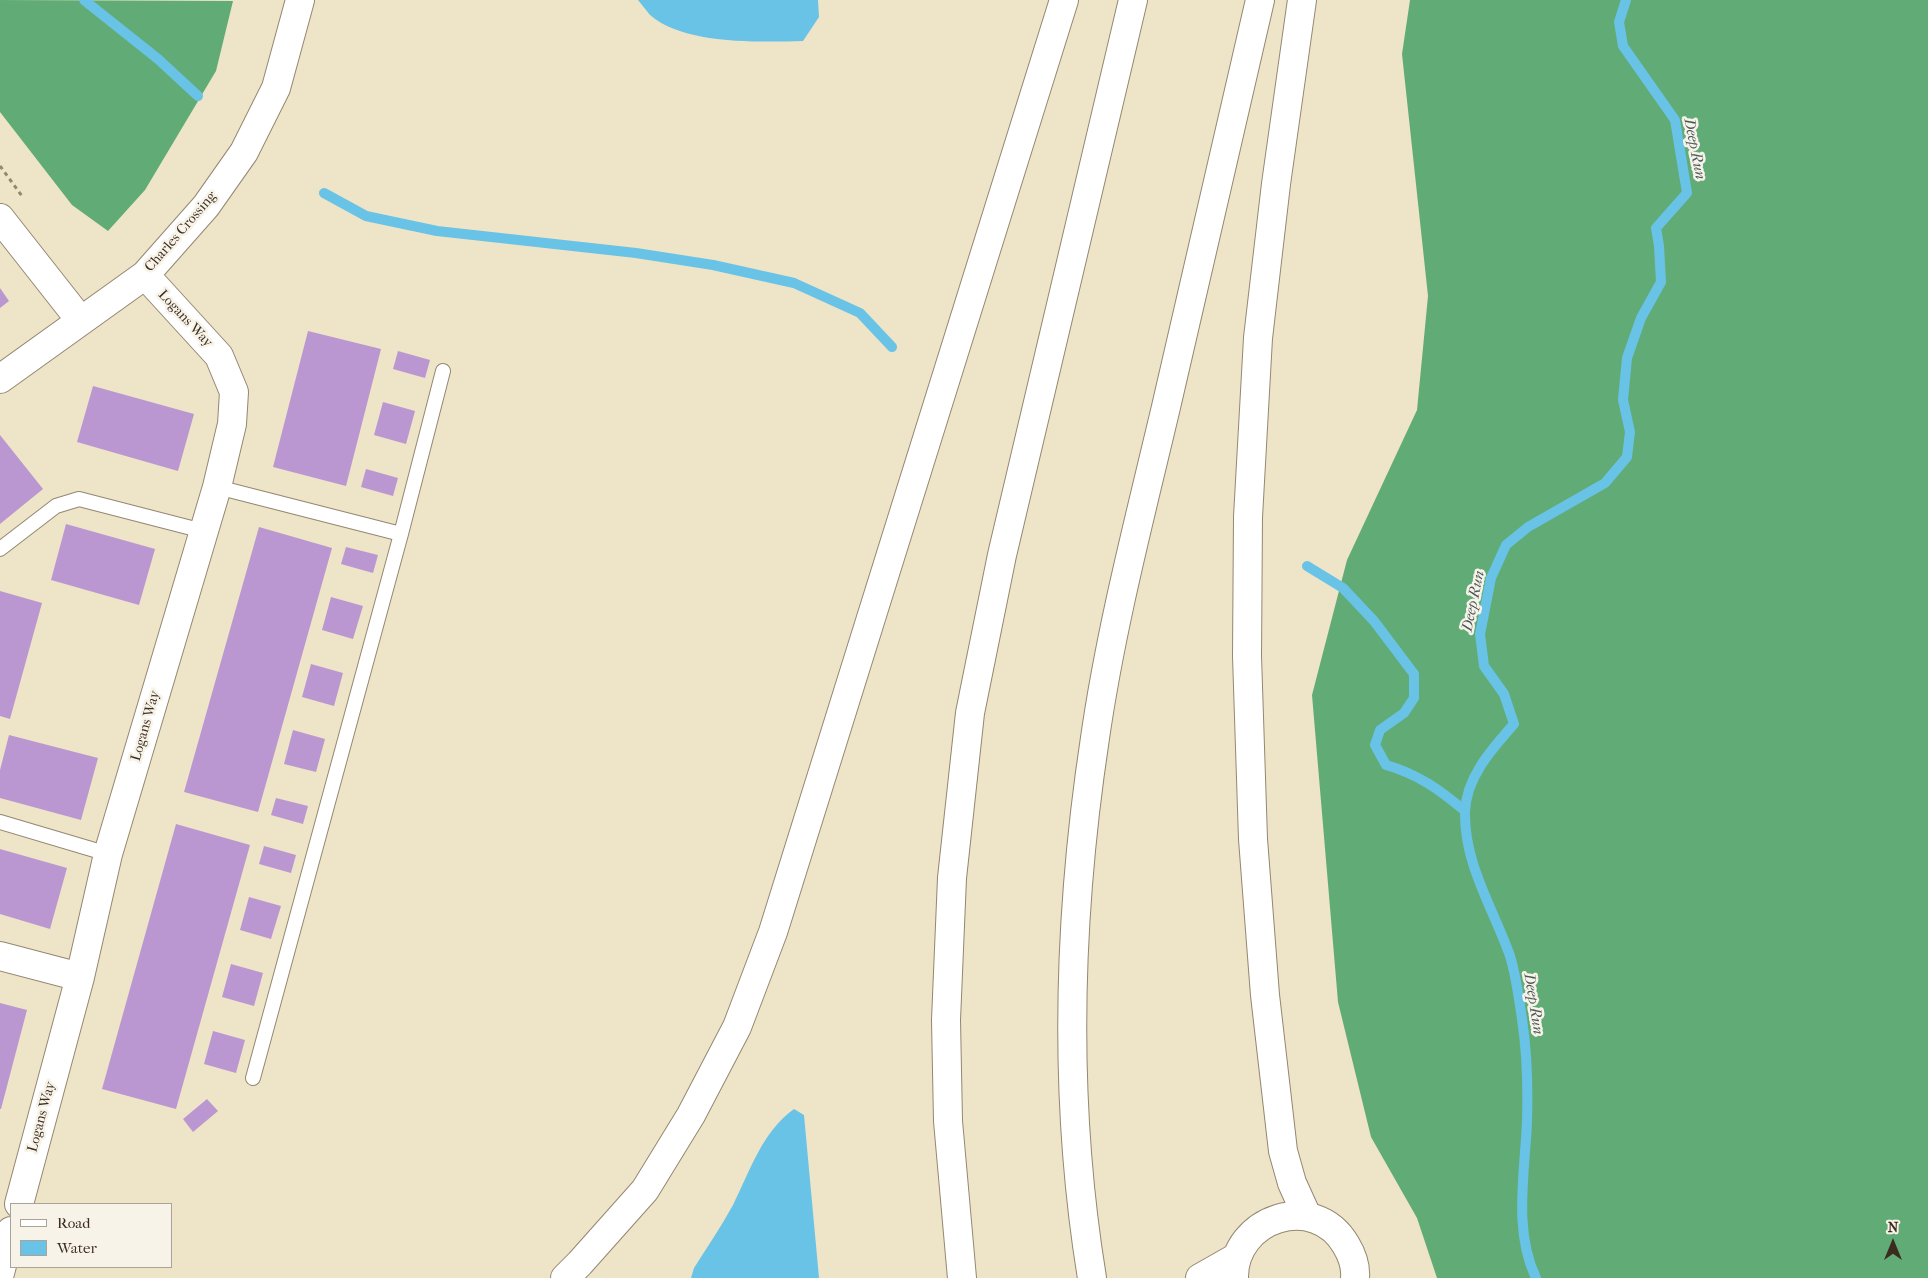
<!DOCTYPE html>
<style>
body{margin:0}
#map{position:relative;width:1928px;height:1278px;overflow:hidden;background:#eee4c7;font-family:"IM FELL French Canon",serif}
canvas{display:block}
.legend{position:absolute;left:10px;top:1203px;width:162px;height:65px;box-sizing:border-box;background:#f7f3e8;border:1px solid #aca397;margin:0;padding:6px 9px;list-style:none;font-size:15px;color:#3b2a1e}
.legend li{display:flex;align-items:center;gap:10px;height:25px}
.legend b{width:25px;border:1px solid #aca397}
.north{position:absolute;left:1868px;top:1218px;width:50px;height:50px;-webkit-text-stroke:4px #f7f3e8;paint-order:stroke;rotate:0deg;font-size:14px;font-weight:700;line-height:20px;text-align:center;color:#3b2a1e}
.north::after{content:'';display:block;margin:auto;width:18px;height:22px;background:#3b2a1e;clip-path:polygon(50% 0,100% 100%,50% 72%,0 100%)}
</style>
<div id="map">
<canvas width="1928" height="1278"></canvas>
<ul class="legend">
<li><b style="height:6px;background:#fff"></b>Road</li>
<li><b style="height:14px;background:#69c3e6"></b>Water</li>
</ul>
<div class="north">N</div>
</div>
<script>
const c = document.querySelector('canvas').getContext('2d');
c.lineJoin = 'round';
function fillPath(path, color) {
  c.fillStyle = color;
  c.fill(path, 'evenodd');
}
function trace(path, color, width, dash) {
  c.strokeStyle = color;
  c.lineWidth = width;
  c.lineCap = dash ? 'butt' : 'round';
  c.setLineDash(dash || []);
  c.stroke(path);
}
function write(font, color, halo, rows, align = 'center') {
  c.font = font + ' "IM FELL French Canon",serif';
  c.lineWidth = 5;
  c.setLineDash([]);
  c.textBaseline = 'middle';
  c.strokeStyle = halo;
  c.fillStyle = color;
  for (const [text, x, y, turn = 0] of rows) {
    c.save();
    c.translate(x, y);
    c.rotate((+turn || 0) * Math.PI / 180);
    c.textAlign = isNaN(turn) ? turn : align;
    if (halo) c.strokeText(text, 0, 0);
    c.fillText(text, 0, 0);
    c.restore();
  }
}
const forest = new Path2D(`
 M0 0 233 1 216 71 145 190 108 231 72 205 0 112Z
 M1410 0H1928V1278H1437L1417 1218 1371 1137 1338 1002 1312 695 1347 560 1417 410 1428 296 1402 54Z`);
const water = new Path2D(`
 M638 0H818L819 17 803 41C760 42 684 45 650 15 646 10 642 5 638 0Z
 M794 1109 804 1115 819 1278H691L694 1268C707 1247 721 1227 733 1205 750 1171 762 1132 794 1109Z`);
const stream = new Path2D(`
 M84 0 158 59 198 96
 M324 193 366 216 437 231 636 253 713 265 794 283 860 313 892 347
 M1307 566 1343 588 1374 621 1414 674V698L1404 713 1380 730 1375 745 1386 765C1418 774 1440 790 1465 811
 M1536 1278C1513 1230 1525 1173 1527 1121 1528 1088 1527 1052 1522 1019 1519 999 1516 975 1510 956 1493 908 1464 864 1465 812 1466 777 1492 749 1514 724L1504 694 1484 666 1480 634 1491 578 1506 545 1528 527 1605 483 1627 457 1630 432 1623 400 1627 358 1641 318 1661 282 1659 246 1656 228 1687 193 1675 120 1623 46 1619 22 1626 0`);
const building = new Path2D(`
 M0 288 9 301 0 308Z
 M308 331 381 349 346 486 273 467Z
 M398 351 430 360 425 378 393 369Z
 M93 386 194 414 178 471 77 442Z
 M383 402 415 411 406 444 374 435Z
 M0 435 43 489 0 524Z
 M366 469 398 478 393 496 361 487Z
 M66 524 155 549 139 605 51 580Z
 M259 527 332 548 258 812 184 792Z
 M346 547 378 555 373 573 341 564Z
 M0 591 42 603 10 719 0 716Z
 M331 597 363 606 353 639 322 630Z
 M311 664 343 673 334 706 302 697Z
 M293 730 325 739 316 772 284 764Z
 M9 735 98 758 81 820 0 798V770Z
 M276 798 308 806 303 824 271 815Z
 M176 824 250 845 176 1109 102 1089Z
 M264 846 296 855 291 873 259 864Z
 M0 849 67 868 50 929 0 914Z
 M249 897 281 906 271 939 240 930Z
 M231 964 263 973 254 1006 222 997Z
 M0 1003 27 1010 1 1109H0Z
 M213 1031 245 1040 236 1073 204 1064Z
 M207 1099 218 1111 193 1132 183 1119Z`);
const path = new Path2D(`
 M0 166 22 196`);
const lane = new Path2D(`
 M217 487 401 534
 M0 549 56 506 79 499 203 531
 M0 822 108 854
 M253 1078 401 534 443 371`);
const street = new Path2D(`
 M0 218 81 321
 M0 379 145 275 206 206 244 152 276 88 300 0
 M0 956 80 977
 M19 1204 80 977 108 854 217 487 232 424 234 392 219 356 145 275
 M0 1273 11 1231`);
const primary = new Path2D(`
 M1200 1278 1237 1257
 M1234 1278C1233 1218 1315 1191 1346 1245 1352 1255 1356 1267 1355 1278`);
const highway = new Path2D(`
 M1302 0 1276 184 1258 338 1248 517 1247 656 1253 839 1265 995 1283 1151 1292 1183 1307 1216
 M565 1278 580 1263 645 1190 691 1115 737 1027 773 932 1064 0
 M962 1278 948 1121 946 1020 952 878 970 713 1002 555 1133 0
 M1092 1278C1063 1101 1068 916 1095 738 1111 627 1140 517 1166 407 1197 271 1229 136 1260 0`);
const streetNames = [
 ["Charles Crossing",181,232,-49],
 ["Logans Way",185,319,47],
 ["Logans Way",146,726,-74],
 ["Logans Way",42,1117,-75]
];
const waterNames = [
 ["Deep Run",1694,149,79],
 ["Deep Run",1474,601,-78],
 ["Deep Run",1533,1004,81]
];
fillPath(forest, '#61ac76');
fillPath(water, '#69c3e6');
trace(stream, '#69c3e6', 10);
fillPath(building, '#bb97d1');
trace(lane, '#948772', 16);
trace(street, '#948772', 30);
trace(primary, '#948772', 30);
trace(highway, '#948772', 30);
trace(path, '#948772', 3, [4, 4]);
trace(lane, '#fff', 14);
trace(street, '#fff', 28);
trace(primary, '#fff', 28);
trace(highway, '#fff', 28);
write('14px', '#3b2a1e', '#f7f3e8', streetNames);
write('italic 15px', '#49585a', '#f7f3e8', waterNames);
</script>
